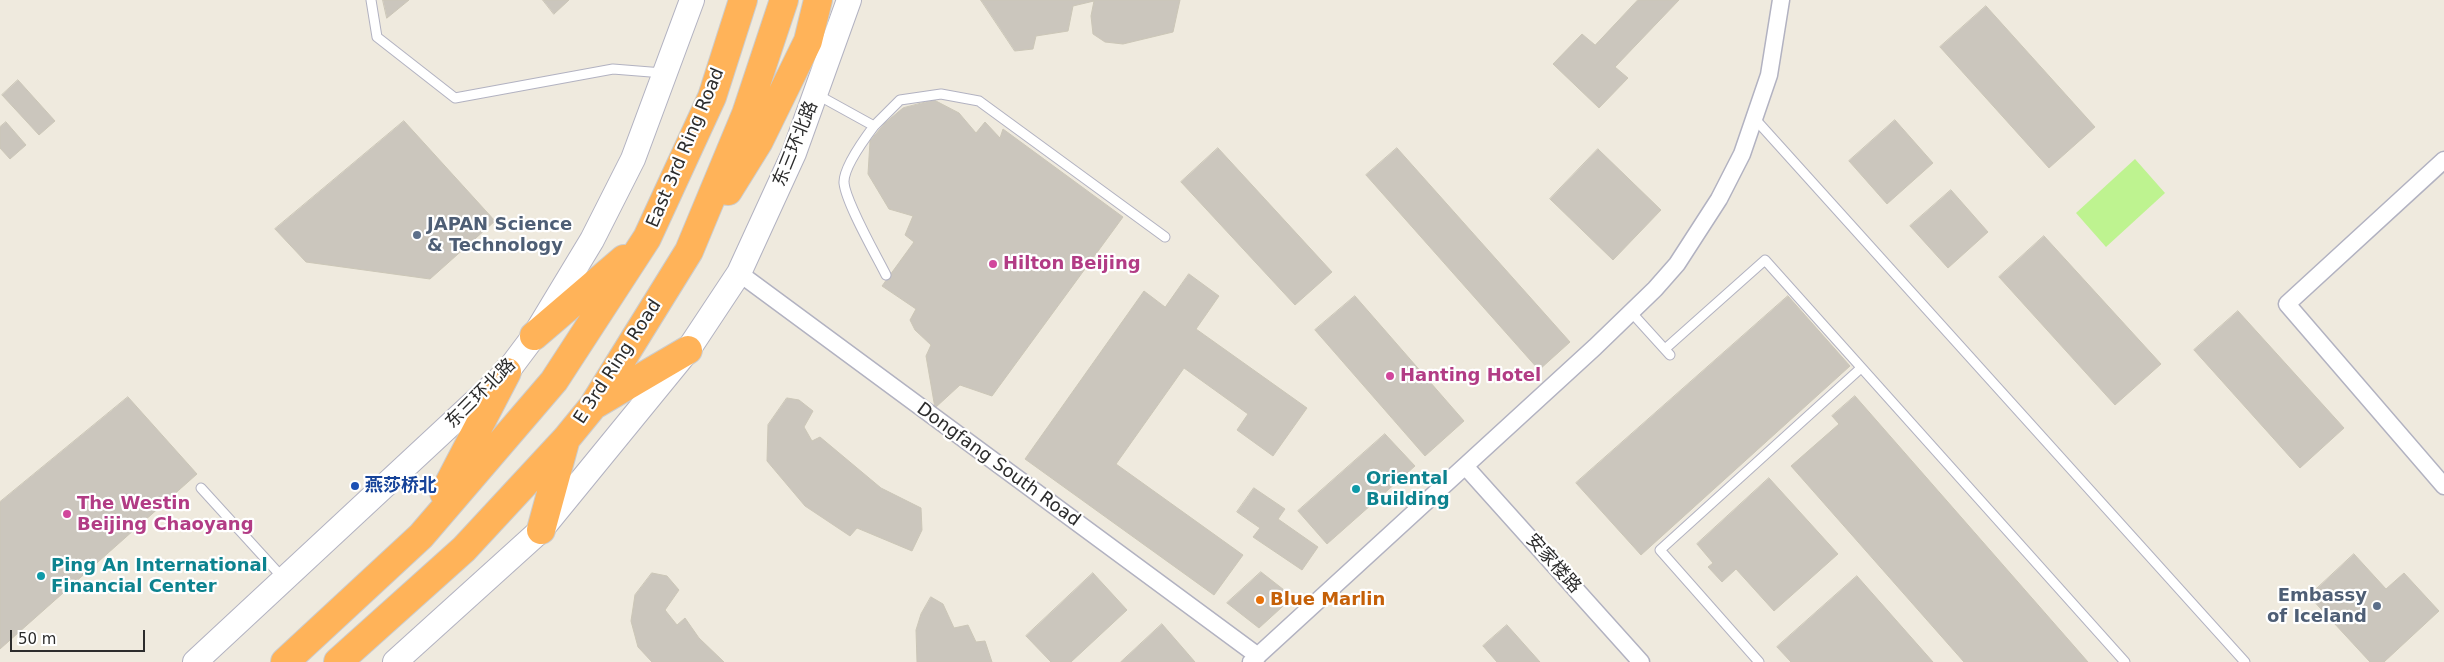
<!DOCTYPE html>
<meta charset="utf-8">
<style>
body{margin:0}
#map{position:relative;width:2444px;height:662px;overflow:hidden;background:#efeade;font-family:"DejaVu Sans",sans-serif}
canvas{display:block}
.scale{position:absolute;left:10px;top:630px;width:135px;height:22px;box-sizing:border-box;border:2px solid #2c2c2c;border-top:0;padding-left:6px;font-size:15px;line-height:18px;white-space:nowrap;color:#2c2c2c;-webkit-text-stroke:4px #fff;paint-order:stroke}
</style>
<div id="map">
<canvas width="2444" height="662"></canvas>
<div class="scale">50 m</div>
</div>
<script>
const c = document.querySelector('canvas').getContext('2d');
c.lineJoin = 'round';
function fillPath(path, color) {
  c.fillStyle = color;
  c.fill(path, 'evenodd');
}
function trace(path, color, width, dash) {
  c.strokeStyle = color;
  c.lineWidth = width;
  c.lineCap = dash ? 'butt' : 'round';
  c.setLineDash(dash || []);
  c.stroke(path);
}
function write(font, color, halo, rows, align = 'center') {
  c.font = font + ' "DejaVu Sans","Noto Sans SC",sans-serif';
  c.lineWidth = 4.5;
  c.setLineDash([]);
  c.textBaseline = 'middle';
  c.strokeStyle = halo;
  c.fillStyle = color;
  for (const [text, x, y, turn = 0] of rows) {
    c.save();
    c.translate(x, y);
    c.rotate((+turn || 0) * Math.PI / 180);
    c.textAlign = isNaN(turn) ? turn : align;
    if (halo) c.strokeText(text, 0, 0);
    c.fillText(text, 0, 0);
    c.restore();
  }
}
const pitch = new Path2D(`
 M2135 159 2165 193 2106 247 2076 213Z`);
const building = new Path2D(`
 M383 0H409L387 18Z
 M543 0H569L554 14Z
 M981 0H1180L1173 32 1123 44 1105 42 1093 34 1091 16 1094 1 1073 6 1068 31 1036 36 1033 49 1015 51Z
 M1638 0H1679L1615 67 1628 78 1599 108 1553 64 1582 34 1595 45Z
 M1986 6 2095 127 2049 168 1940 47Z
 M18 80 55 121 39 135 2 95Z
 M934 100 959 113 976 133 985 122 1000 138 1003 129 1123 217 992 396 960 385 935 408 926 356 931 345 915 330 910 320 916 309 882 286 914 242 905 235 913 216 889 209 868 174 870 141 885 123 903 108Z
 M1895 120 1933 163 1887 204 1849 161Z
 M404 121 495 221 430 279 306 262 275 229Z
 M6 122 26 145 10 159 0 148V127Z
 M1218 148 1332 272 1295 305 1181 182Z
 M1397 148 1570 342 1539 370 1366 175Z
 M1598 149 1661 210 1613 260 1550 199Z
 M1951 190 1988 232 1948 268 1910 226Z
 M2044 236 2161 364 2115 405 1999 277Z
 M1189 274 1219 296 1196 329 1307 408 1273 456 1237 430 1248 414 1184 368 1116 464 1243 555 1214 595 1025 459 1144 291 1165 307Z
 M1355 296 1464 421 1425 456 1315 330Z
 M1788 296 1850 366 1641 555 1576 483Z
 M2238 311 2344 428 2300 468 2194 350Z
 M1855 396 2088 662H1964L1791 466 1839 424 1832 416Z
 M128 397 197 474 0 649V502Z
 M787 398 799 400 813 411 804 427 812 441 820 437 881 488 921 508 922 530 912 551 857 528 850 536 805 506 767 461 768 425Z
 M1385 434 1415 466 1327 544 1298 511Z
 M1769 478 1838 554 1774 611 1736 569 1722 582 1708 567 1713 563 1697 544Z
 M1254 488 1285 509 1278 519 1318 547 1302 570 1253 537 1260 528 1237 512Z
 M2354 554 2386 589 2404 573 2439 611 2384 662H2370L2309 596Z
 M1261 572 1293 597 1259 628 1227 603Z
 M652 573 667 576 679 590 665 610 677 625 685 618 699 638 724 662H652L638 647 631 621 635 595Z
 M1093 573 1127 610 1071 662H1051L1026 636Z
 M1857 576 1933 662H1791L1777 647Z
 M931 597 943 604 954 628 968 625 976 642 985 641 992 662H917L916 630 921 614Z
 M1162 624 1195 662H1121Z
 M1507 625 1540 662H1497L1483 646Z`);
const lane = new Path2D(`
 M371 0 377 37 455 98 613 69 663 73
 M816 94 874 126 900 100 941 94 979 101 1165 237
 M1756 120 2245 662
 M874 126C865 138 843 168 844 183 846 203 876 255 886 275
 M1631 312 1670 355
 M1665 349 1765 260 2125 662
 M201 488 283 578
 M1759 662 1660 550 1861 368`);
const street = new Path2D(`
 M2444 160 2287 304 2444 486
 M739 273 1258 656
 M1465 466 1641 662
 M1251 662 1595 347 1655 289 1677 264 1719 199 1742 154 1769 75 1781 0`);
const secondary = new Path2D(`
 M195 662 507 372 534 336 592 240 633 159 692 0
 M395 662 541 530 688 350 739 273 794 153 849 0`);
const highway = new Path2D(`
 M728 191 759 141 808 41 818 0
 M534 336 624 259
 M596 404 688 350
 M444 493 507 372
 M541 530 565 442
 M285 662 421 536 554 381 647 238 712 97 743 0
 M338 662 464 549 566 439 593 406 689 251 746 114 784 0`);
const markers = [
 [417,235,5,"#5c6f8a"],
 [993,264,5,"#d1479c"],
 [1390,376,5,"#d1479c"],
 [355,486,5,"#1a4fb4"],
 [1356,489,5,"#0f9aa8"],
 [67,514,5,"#d1479c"],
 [41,576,5,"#0f9aa8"],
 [1260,600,5,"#e8710a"],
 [2377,606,5,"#5c6f8a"]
];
const streetNames = [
 ["东三环北路",796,144,-68],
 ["East 3rd Ring Road",686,148,-67],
 ["E 3rd Ring Road",618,362,-57],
 ["东三环北路",481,394,-45],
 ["Dongfang South Road",998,465,36],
 ["安家楼路",1553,564,48]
];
const serviceNames = [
 ["JAPAN Science",427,225],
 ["& Technology",427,246],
 ["Embassy",2367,596,"right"],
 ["of Iceland",2367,617,"right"]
];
const hotelNames = [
 ["Hilton Beijing",1003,264],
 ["Hanting Hotel",1400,376],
 ["The Westin",77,504],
 ["Beijing Chaoyang",77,525]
];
const cultureNames = [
 ["Oriental",1366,479],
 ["Building",1366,500],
 ["Ping An International",51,566],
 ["Financial Center",51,587]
];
const transitNames = [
 ["燕莎桥北",365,486]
];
const foodNames = [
 ["Blue Marlin",1270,600]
];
fillPath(pitch, '#bef390');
fillPath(building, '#cbc6bd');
trace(building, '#cbc6b7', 1);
trace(lane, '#b2b2c1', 11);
trace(street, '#b2b2c1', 19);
trace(secondary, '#b2b2c1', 26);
trace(highway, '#ccc', 30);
trace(lane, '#fff', 9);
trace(street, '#fff', 16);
trace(secondary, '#fff', 24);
trace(highway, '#ffb359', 28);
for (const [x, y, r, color] of markers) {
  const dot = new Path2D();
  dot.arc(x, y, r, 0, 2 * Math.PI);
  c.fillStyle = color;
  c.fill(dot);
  trace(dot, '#fff', 2);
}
write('18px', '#2c2c2c', '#fff', streetNames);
write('bold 18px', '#4e5e75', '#fff', serviceNames, 'left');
write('bold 18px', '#b23c85', '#fff', hotelNames, 'left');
write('bold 18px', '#0d838f', '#fff', cultureNames, 'left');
write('bold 18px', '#164399', '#fff', transitNames, 'left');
write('bold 18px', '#c56008', '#fff', foodNames, 'left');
</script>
